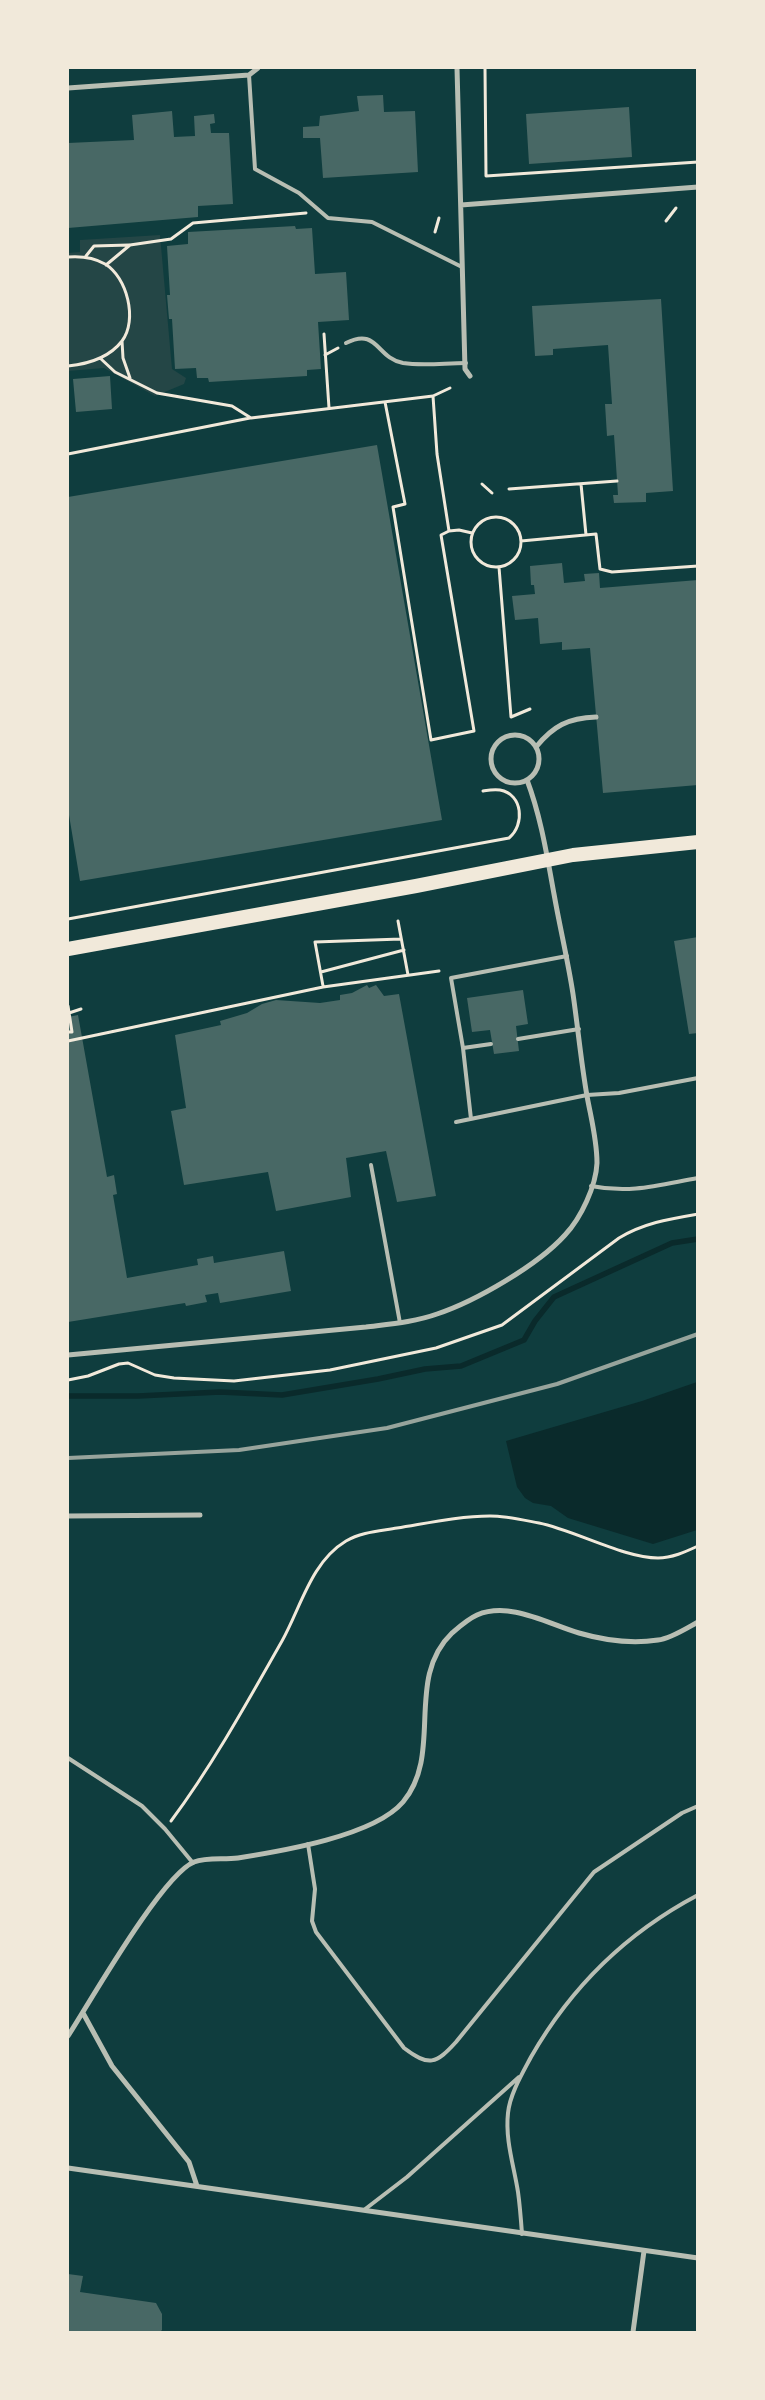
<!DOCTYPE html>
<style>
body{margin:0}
#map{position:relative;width:765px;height:2400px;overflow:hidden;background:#0f3d3e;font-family:"Fira Sans Condensed",sans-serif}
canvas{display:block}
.frame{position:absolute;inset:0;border:69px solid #f1e9da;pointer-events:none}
</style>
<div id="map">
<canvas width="765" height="2400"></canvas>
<div class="frame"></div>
</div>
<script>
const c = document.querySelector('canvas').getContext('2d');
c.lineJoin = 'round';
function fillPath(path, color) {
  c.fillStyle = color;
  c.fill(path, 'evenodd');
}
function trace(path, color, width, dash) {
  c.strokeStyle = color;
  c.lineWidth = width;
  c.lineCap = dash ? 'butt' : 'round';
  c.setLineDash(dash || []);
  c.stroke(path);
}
const green = new Path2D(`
 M160 235 172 369 186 378 184 384 155 396 104 368 68 371V253L80 252V240Z`);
const water = new Path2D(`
 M697 1382V1530L653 1544 568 1518 551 1506 533 1503 525 1498 517 1487 506 1441 642 1401Z`);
const stream = new Path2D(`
 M68 1396H138L220 1392 282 1395 378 1379 425 1369 461 1366 524 1340 535 1321 554 1297 672 1243 698 1239`);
const building = new Path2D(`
 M383 95 384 112 415 111 418 172 323 178 320 138H303V127L319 126 320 116 359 111 357 96Z
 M629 107 632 157 529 164 526 114Z
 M172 111 174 137 195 136 194 116 214 114 215 123 210 124 211 133H229L233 204 198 206V217L68 228V143L134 140 132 115Z
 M295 226 296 229 312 228 315 274 346 272 349 320 318 322 321 369 307 370V376L209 382 208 378H197L196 368 175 369 172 319H169L167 295H170L167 246 188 244V232Z
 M661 299 673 491 646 493V502L614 503 613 495H618L614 435 607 436 605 404H612L608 345 553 349V355L535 356 532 306Z
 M110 376 112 409 76 412 73 379Z
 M377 445 442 820 80 881 68 809V497Z
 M562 563 564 583 585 581 584 574 599 573 600 588 698 580V785L603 793 590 648 562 650V642L540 644 538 618 515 620 512 596 535 594 534 585H531L530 566Z
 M698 937V1033L689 1034 674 941Z
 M367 985 369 988 376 985 384 996 399 994 436 1196 397 1202 386 1151 346 1158 351 1197 276 1211 268 1172 184 1185 171 1111 186 1108 175 1035 221 1025 220 1021 247 1013 262 1004 276 1000 320 1003 340 1000V995L352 993Z
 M523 990 528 1024 516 1026 519 1051 494 1054 490 1030 472 1032 467 998Z
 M78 1015 107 1177 114 1175 117 1194 113 1195 127 1278 198 1265 197 1259 213 1256 214 1263 284 1251 291 1291 220 1303 218 1293 205 1295 207 1302 186 1306 185 1303 68 1322V1017Z
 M68 2274 83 2276 80 2292 156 2303 162 2314V2330L160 2332H68Z`);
const path = new Path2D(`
 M485 68 486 176 698 162
 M666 221 676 208
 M435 232 439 218
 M86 256 94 246 129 245
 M68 257C81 256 93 257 105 264 127 277 138 320 122 341 109 358 88 364 68 366
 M106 265 130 245 171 239 193 223 306 213
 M324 334 329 408
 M122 341 123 358 130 378
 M325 355 338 348
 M100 358 115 372 157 393 232 406 251 418 433 396 437 454 449 531 459 530 472 533
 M433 396 450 388
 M385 402 405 504 393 507 431 740 474 731 441 535 449 531
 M68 454 250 418
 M482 484 492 493
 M581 484 586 535
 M509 489 617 481
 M471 542a25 25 0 1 1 50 0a25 25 0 1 1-50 0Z
 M521 541 596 534 600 569 612 572 698 566
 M499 567 511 717 530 709
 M68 919 509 838C525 825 523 794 500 790 494 789 489 790 483 791
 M398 921 408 975
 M321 972 404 950
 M323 986 315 942 401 939
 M68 1006 72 1032H68
 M69 1013 81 1009
 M68 1041 323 987 439 971
 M68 1380 88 1376 119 1364 128 1363 155 1375 174 1378 234 1381 330 1370 436 1348 502 1325 619 1238C644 1223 669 1219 698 1214
 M171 1821C212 1766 248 1701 282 1641 301 1607 311 1562 346 1541 361 1532 380 1531 397 1528 428 1523 459 1516 490 1516 506 1516 523 1520 539 1523 574 1530 624 1558 658 1558 672 1558 685 1552 698 1546`);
const service = new Path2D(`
 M249 75 255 169 299 193 328 218 372 222 462 267
 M346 343C378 327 376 358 403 363 423 366 445 363 466 363
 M518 1039 579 1029
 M463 1048 491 1044
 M471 1119 463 1048 451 978 567 956
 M456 1122 587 1095 619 1093 698 1078
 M371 1165 400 1323
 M591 1186C631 1194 659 1185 698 1178
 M68 1758 142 1806 165 1829 193 1863
 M308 1844 315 1889 312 1921 316 1932 404 2048C429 2067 436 2064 456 2042L594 1872 682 1813 698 1806
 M364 2210 407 2177 519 2077
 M522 2234C521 2220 520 2206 518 2192 514 2166 505 2140 508 2113 510 2094 522 2074 531 2057 571 1987 626 1933 698 1895`);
const minor = new Path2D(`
 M457 68 465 369 470 376
 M68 88 249 75 258 68
 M461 205 698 187
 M491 759a24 24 0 1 1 48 0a24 24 0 1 1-48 0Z
 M536 747C553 726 568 718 596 717
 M68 1355 366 1327C390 1324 415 1322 437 1314 476 1301 538 1265 565 1235 581 1218 596 1186 597 1163 597 1140 591 1118 587 1096 581 1062 578 1028 573 994 568 961 560 928 554 894 547 856 541 817 527 780
 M68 1516 200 1515
 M83 2013 112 2066 189 2162 197 2186
 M68 2036C90 2002 162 1875 194 1862 207 1857 224 1860 238 1858 282 1851 374 1836 403 1802 444 1753 404 1679 452 1633 459 1627 468 1619 477 1615 510 1601 548 1624 579 1633 603 1640 632 1644 658 1640 670 1639 687 1628 698 1622
 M68 2168 698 2258
 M633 2332 644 2251`);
const trunk = new Path2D(`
 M68 949 416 886 573 855 698 842`);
const rail = new Path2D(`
 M68 1458 239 1450 387 1428 557 1384 698 1334`);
fillPath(green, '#244646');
fillPath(water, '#0a2a2b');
trace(stream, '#0a2a2b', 5.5);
fillPath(building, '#486865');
trace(path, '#f1e9da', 3);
trace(service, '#b8beb3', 4);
trace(minor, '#b8beb3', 5);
trace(trunk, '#f1e9da', 14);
trace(rail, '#97a49c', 4);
</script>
